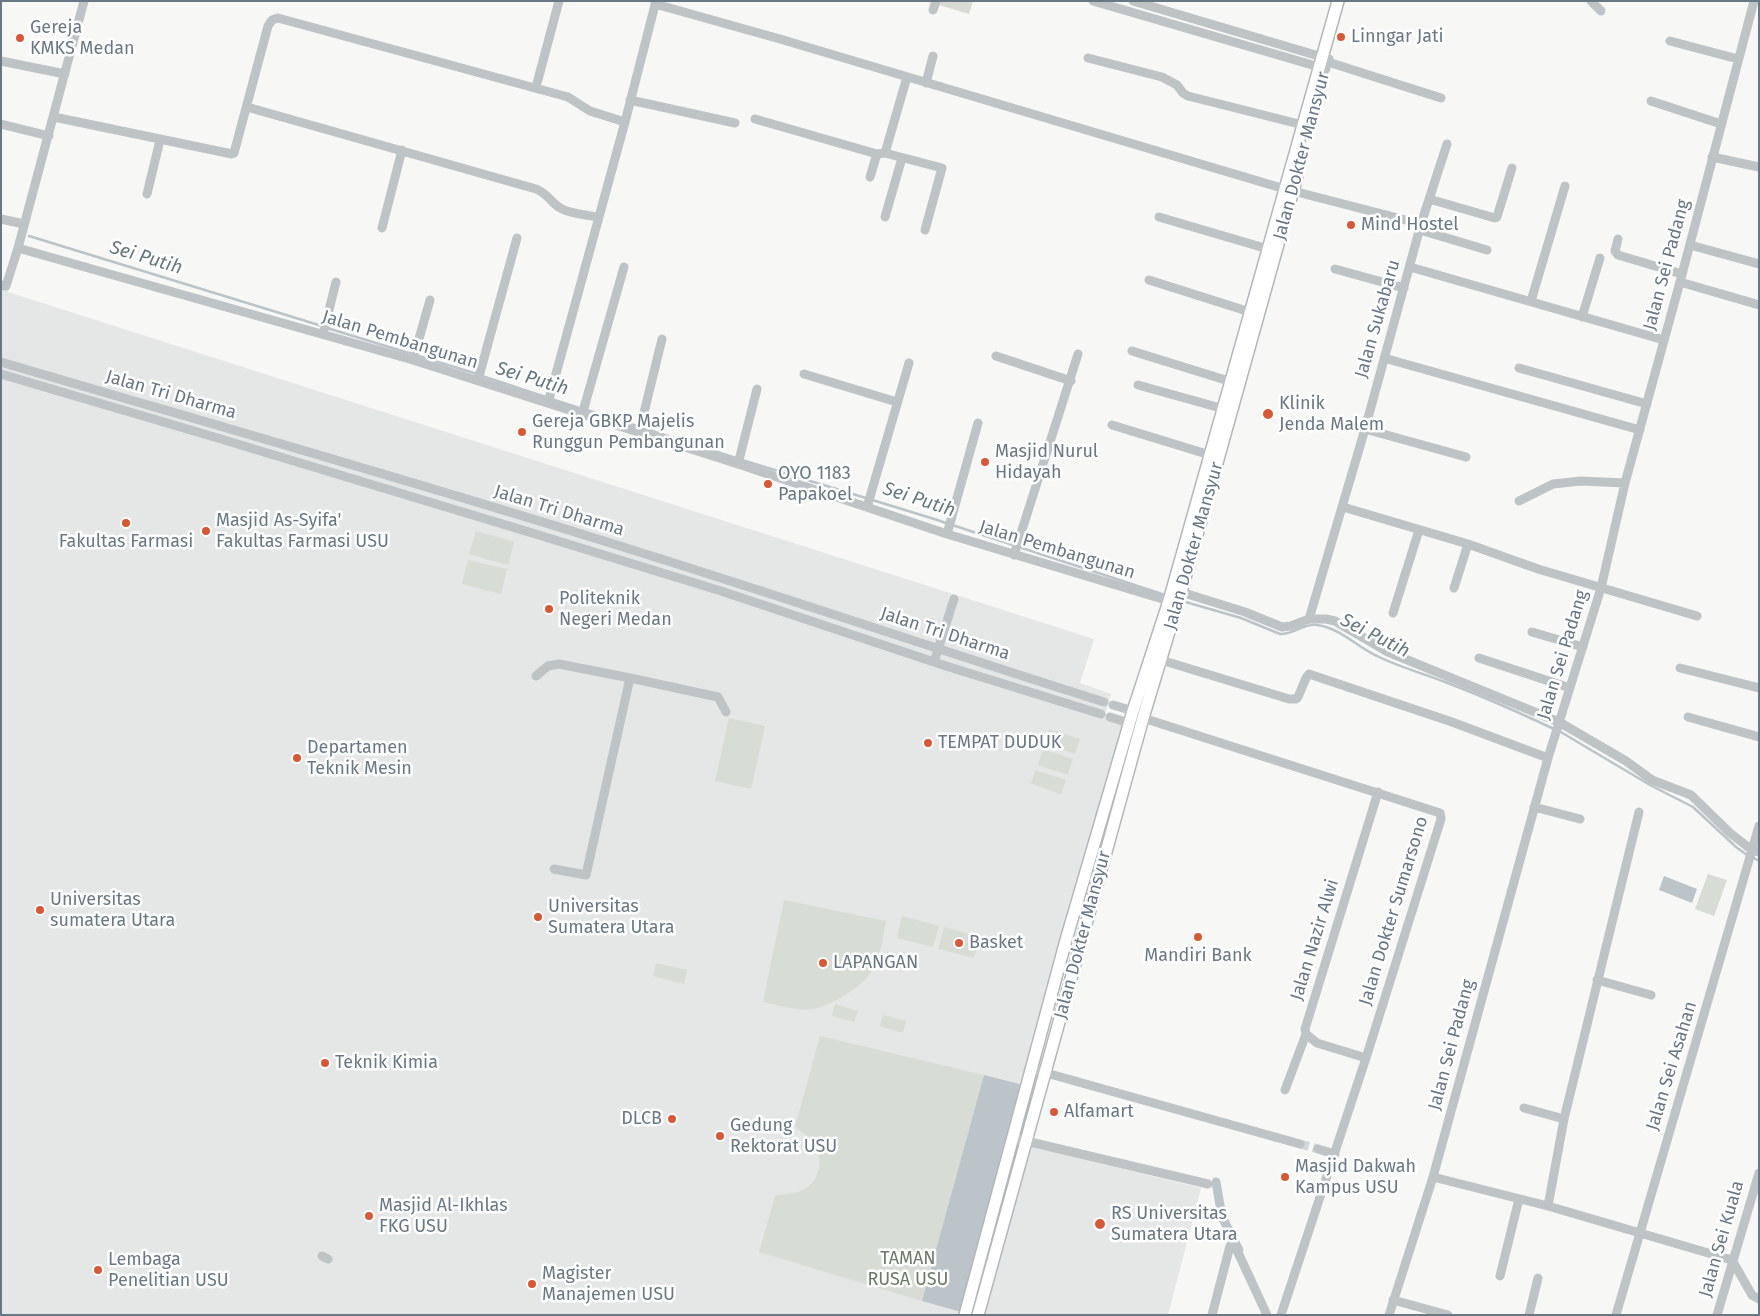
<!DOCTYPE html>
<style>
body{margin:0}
#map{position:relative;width:1760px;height:1316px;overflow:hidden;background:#f7f7f5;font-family:"Fira Sans",sans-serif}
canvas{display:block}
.frame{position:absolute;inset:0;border:2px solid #687884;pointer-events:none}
</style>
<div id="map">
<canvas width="1760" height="1316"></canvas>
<div class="frame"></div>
</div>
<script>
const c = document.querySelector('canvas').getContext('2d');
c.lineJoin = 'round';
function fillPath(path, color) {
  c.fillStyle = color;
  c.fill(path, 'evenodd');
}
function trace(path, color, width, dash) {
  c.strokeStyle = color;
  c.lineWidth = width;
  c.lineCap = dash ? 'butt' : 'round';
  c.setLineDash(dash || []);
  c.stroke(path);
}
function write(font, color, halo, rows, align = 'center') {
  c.font = font + ' "Fira Sans",sans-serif';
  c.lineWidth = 5;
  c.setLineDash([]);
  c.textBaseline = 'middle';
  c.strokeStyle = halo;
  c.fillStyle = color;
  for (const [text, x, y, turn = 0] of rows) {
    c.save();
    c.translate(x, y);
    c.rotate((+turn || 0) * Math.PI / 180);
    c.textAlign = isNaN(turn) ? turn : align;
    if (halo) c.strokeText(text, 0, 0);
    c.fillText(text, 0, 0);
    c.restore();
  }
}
const built = new Path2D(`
 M1 286 8 288V292L1094 639 1080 683 1111 694 1105 715 1129 723 965 1315H1Z
 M1029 1146 1201 1188 1168 1315H984Z`);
const green = new Path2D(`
 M925 1H973L969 14Z
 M476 531 514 542 508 565 469 554Z
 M468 560 507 569 501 594 462 584Z
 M729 718 765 726 751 789 715 781Z
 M1049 729 1080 739 1075 754 1044 744Z
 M1043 749 1073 759 1068 775 1038 765Z
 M1035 770 1066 780 1061 794 1031 784Z
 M1708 874 1727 880 1714 916 1695 909Z
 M784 900 886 921C883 937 881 954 873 969 865 985 830 1007 813 1009 798 1012 779 1005 763 1002Z
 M902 916 939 926 933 947 897 938Z
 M944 927 980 937 974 958 938 949Z
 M656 963 687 970 684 984 653 976Z
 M835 1004 858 1011 854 1022 832 1016Z
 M883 1015 906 1021 903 1033 880 1026Z
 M820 1036 984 1075 922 1301 759 1252 775 1196C785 1194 797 1194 806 1188 822 1178 824 1154 811 1139 807 1135 800 1131 795 1127Z`);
const water = new Path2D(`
 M1664 876 1697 889 1692 903 1659 890Z
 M984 1075 1027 1086 965 1313 922 1301Z`);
const stream = new Path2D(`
 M29 236 322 326
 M327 328 477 374
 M482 376 582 409
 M587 410 736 458
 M742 460 931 518 1165 595
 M1182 601 1241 618 1280 634C1293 635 1304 623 1317 625 1340 628 1357 647 1377 656 1399 667 1422 673 1445 682 1482 696 1518 712 1554 729
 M1559 731 1650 785 1693 807 1736 847 1747 855
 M1752 857 1759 861`);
const canal = new Path2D(`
 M1216 1182 1222 1217 1239 1250`);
const minorTunnel = new Path2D(`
 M1300 1144 1318 1149`);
const minor = new Path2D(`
 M1093 1 1326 69
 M1133 1 1329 59
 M1591 1 1601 11
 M655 4 780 39 1285 189
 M933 10 936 1
 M1670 41 1738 59
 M1088 58 1162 77 1177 85 1183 93 1188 96 1303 125
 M1 61 65 74
 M1328 62 1441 98
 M926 83 933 56
 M536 87 559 1
 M630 100 735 123
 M1651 101 1721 124
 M247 107 536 189C548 193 551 204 562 209 572 214 587 215 598 217
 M54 117 232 154 234 153 268 26 272 20 278 18 568 97 590 111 625 122
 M755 119 877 154
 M1 124 49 136
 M885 153 942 168 925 230
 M1712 157 1759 167
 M870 177 877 154 885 153 907 77
 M1293 191 1421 224
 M147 194 160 140
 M1429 199 1495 218 1497 217 1512 168
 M885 217 902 158
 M1159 217 1268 249
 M1 219 24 224
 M382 228 402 150
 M1420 230 1487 250
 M1618 239 1615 251 1618 255 1682 274
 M1690 245 1759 264
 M18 248 413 360 738 464 947 534 1169 601
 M1410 267 1664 340
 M1335 269 1404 288
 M1149 280 1250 312
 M1680 282 1759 305
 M1 285 6 286 18 248 84 1
 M1531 301 1565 186
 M1582 317 1600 258
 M323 334 336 282
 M1132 351 1232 382
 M996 356 1071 381
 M1384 358 1640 430
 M413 360 430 300
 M1 362C198 420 395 476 591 537 763 590 933 648 1104 702
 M1519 368 1647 404
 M1 374 211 436 542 536 721 591 946 666 1101 714
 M804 374 897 402
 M478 380 517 238
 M1138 385 1224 409
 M548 403 625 122 656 1
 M582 415 624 267
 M1112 425 1210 455
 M1365 429 1466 457
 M639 433 662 339
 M738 464 757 389
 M1519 501 1553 484 1581 481 1625 483
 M867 507 909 363
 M1343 507 1468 544 1538 569 1697 616
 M947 534 978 423
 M1014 555 1078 354
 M1454 588 1468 544
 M1181 592 1245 612 1282 627 1291 626 1309 619H1326L1335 621 1388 652 1559 722 1626 761 1652 780 1691 795 1730 833 1752 850 1759 852
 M1393 613 1419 530
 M1309 619 1365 429 1421 224 1447 144
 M1532 632 1583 647
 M1479 658 1570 688
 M1161 660 1289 699H1296L1298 697 1306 678 1309 674 1452 722 1548 758
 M934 662 954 599
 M1680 668 1759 688
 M536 676 548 666 559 664 630 678 586 875 554 869
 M630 678 718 697 726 712
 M1113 705 1133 711
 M1110 717 1129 723
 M1688 717 1759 737
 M1143 718 1440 813 1441 819 1366 1058 1281 1315
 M1534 807 1580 819
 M1597 980 1651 995
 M1366 1058 1317 1043 1306 1034 1305 1029 1378 792
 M1032 1069 1300 1144
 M1285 1090 1306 1034
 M1524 1108 1564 1119
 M1013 1138 1208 1184
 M1318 1149 1335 1154
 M1433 1177 1548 1206 1732 1260 1752 1295 1759 1299
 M1548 1206 1564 1119 1639 812
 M322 1256 328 1259
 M1500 1276 1519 1199
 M1393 1300 1448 1315
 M1212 1315 1230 1246 1232 1244 1235 1246 1267 1315
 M1389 1315 1433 1177 1548 758 1601 588 1625 483 1680 282 1754 1
 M1529 1315 1538 1278
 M1616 1315 1759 826
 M1717 1315 1759 1173`);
const major = new Path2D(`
 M965 1315 1066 940 1133 711 1169 601 1338 1
 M978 1315 1143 718 1181 592 1297 176`);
const markers = [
 [1341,37,5,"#d95833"],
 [20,38,5,"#d95833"],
 [1351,225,5,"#d95833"],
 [1268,414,6,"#d95833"],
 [522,432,5,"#d95833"],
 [985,462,5,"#d95833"],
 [768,484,5,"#d95833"],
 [126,523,5,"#d95833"],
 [206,531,5,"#d95833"],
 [549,609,5,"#d95833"],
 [928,743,5,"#d95833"],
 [297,758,5,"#d95833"],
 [40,910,5,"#d95833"],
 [538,917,5,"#d95833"],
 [1198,937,5,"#d95833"],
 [959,943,5,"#d95833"],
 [823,963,5,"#d95833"],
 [325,1063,5,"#d95833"],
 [1054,1112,5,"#d95833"],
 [672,1119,5,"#d95833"],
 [720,1136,5,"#d95833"],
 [1285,1177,5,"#d95833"],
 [369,1216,5,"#d95833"],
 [1100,1224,6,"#d95833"],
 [98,1270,5,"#d95833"],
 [532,1284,5,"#d95833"]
];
const poiNames = [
 ["Gereja",30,28],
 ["KMKS Medan",30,49],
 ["Linngar Jati",1351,37],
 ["Mind Hostel",1361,225],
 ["Klinik",1279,404],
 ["Jenda Malem",1279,425],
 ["Gereja GBKP Majelis",532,422],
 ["Runggun Pembangunan",532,443],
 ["Masjid Nurul",995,452],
 ["Hidayah",995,473],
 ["OYO 1183",778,474],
 ["Papakoel",778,495],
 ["Masjid As-Syifa'",216,521],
 ["Fakultas Farmasi USU",216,542],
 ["Fakultas Farmasi",126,542,"center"],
 ["Politeknik",559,599],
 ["Negeri Medan",559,620],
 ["TEMPAT DUDUK",938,743],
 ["Departamen",307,748],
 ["Teknik Mesin",307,769],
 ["Universitas",50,900],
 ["sumatera Utara",50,921],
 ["Universitas",548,907],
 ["Sumatera Utara",548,928],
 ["Basket",969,943],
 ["Mandiri Bank",1198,956,"center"],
 ["LAPANGAN",833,963],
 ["Teknik Kimia",335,1063],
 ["Alfamart",1064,1112],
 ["DLCB",662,1119,"right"],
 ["Gedung",730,1126],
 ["Rektorat USU",730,1147],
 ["Masjid Dakwah",1295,1167],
 ["Kampus USU",1295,1188],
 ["Masjid Al-Ikhlas",379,1206],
 ["FKG USU",379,1227],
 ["RS Universitas",1111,1214],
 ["Sumatera Utara",1111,1235],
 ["Lembaga",108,1260],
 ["Penelitian USU",108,1281],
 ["Magister",542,1274],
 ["Manajemen USU",542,1295]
];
const streetNames = [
 ["Jalan Dokter Mansyur",1302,156,-75],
 ["Jalan Sei Padang",1667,265,-75],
 ["Jalan Sukabaru",1378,319,-74],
 ["Jalan Pembangunan",400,340,17],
 ["Jalan Tri Dharma",171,395,16],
 ["Jalan Tri Dharma",559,511,17],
 ["Jalan Dokter Mansyur",1194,546,-74],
 ["Jalan Pembangunan",1057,550,17],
 ["Jalan Tri Dharma",945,634,18],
 ["Jalan Sei Padang",1563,655,-73],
 ["Jalan Dokter Sumarsono",1394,911,-73],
 ["Jalan Dokter Mansyur",1083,935,-75],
 ["Jalan Nazir Alwi",1315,940,-73],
 ["Jalan Sei Padang",1452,1045,-75],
 ["Jalan Sei Asahan",1672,1066,-73],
 ["Jalan Sei Kuala",1722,1239,-74]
];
const parkNames = [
 ["TAMAN",908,1259],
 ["RUSA USU",908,1280]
];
const waterNames = [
 ["Sei Putih",146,258,17],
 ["Sei Putih",532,379,17],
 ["Sei Putih",919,500,18],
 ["Sei Putih",1375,636,27]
];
fillPath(built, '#e5e6e6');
fillPath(green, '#d7dcd4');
fillPath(water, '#bac4c9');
trace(stream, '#bac4c9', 2.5);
trace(canal, '#bac4c9', 9);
trace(minorTunnel, '#d3d7d9', 9, [9, 4.5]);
trace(major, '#b2b7bb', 14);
trace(minor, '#bec3c6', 9);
trace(major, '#fff', 11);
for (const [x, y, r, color] of markers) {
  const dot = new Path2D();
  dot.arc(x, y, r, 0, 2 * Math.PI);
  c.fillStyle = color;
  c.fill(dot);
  trace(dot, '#fff', 2);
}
write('18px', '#687884', '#fff', poiNames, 'left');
write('18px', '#687884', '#fff', streetNames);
write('18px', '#6b7b67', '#fff', parkNames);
write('italic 19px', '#64787f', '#fff', waterNames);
</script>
